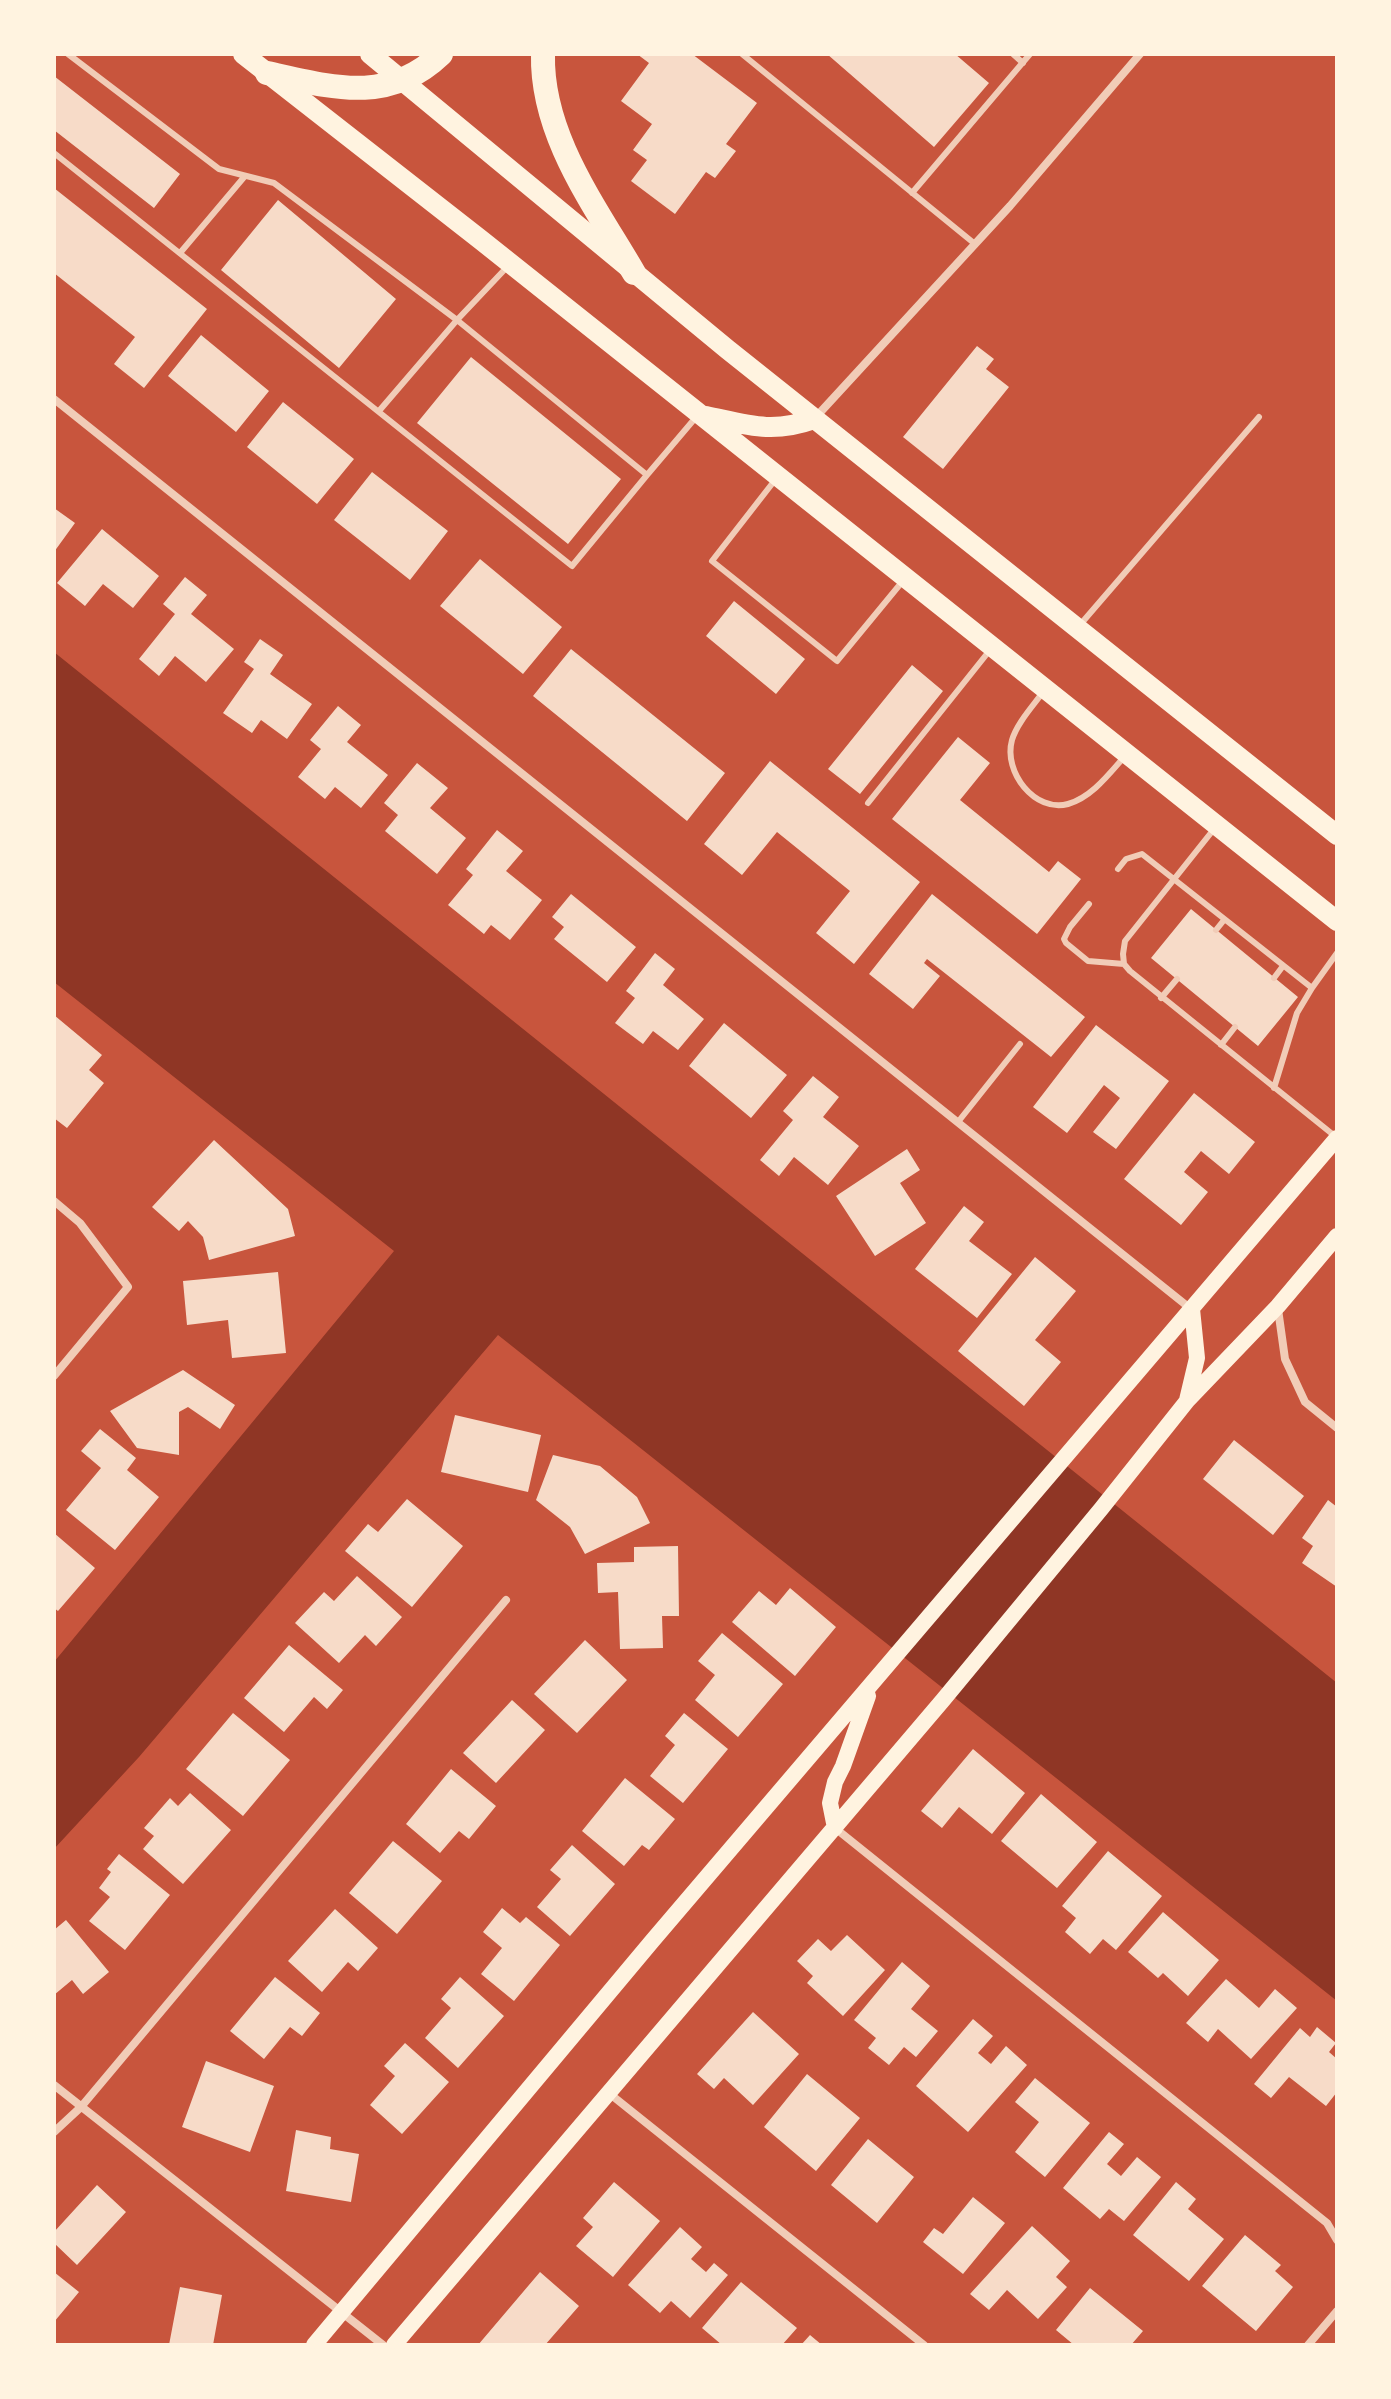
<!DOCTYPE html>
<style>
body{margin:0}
#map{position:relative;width:1391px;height:2399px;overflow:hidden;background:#c8553d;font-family:Quicksand,sans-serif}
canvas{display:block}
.frame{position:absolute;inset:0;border:56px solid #fff3e0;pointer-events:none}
</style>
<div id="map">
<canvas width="1391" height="2399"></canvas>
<div class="frame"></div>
</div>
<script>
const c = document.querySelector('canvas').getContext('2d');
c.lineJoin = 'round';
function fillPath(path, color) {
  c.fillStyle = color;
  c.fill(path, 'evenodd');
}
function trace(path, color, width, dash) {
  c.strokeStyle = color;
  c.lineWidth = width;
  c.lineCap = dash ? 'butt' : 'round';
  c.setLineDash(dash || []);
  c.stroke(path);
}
const water = new Path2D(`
 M54 652 1337 1683V2001L498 1335 139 1757 54 1849V1662L394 1251 54 982Z`);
const building = new Path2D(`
 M637 54H692L757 103 726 144 736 151 715 178 706 172 675 214 631 181 647 160 633 150 652 124 621 101 649 63Z
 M827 54H955L989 83 934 147Z
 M54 76 180 174 154 208 54 130Z
 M54 188 207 309 144 388 114 364 135 337 54 273Z
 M278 200 396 299 339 368 221 270Z
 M201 335 269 391 236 432 168 376Z
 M977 346 994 359 986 369 1009 387 943 469 903 437Z
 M471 357 621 479 568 544 417 423Z
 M283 402 354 459 317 504 247 447Z
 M372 472 448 531 410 580 334 520Z
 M54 508 75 523 54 552Z
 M102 529 159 576 133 608 103 584 85 606 57 583Z
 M480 559 562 627 523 674 440 606Z
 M185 577 207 595 191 614 234 649 206 682 175 656 159 676 139 659 175 614 163 604Z
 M734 601 805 659 776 694 706 636Z
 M260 639 283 655 270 674 312 704 287 739 261 720 252 733 223 713 254 669 244 662Z
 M571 649 725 773 687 821 533 696Z
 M912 665 943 691 860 794 828 769Z
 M338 706 361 725 347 742 388 775 361 808 335 787 325 799 298 777 321 749 310 740Z
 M958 737 990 763 960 800 1049 872 1058 861 1081 879 1037 934 892 819Z
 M770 761 920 882 854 964 816 933 850 891 777 832 742 875 704 844Z
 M417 763 448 788 430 808 466 838 437 874 385 831 398 815 384 803Z
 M497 830 523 851 506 871 542 900 510 940 491 925 484 934 448 905 473 875 466 869Z
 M571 894 636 947 607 982 554 939 564 927 552 917Z
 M932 894 1085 1017 1051 1057 927 959 924 963 940 976 913 1009 869 974Z
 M1191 909 1298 997 1258 1046 1151 958Z
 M655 953 675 969 663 985 704 1019 678 1050 653 1031 643 1044 615 1023 635 998 626 991Z
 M54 1015 102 1055 89 1070 104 1083 67 1128 54 1118Z
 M724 1023 787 1075 751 1118 689 1066Z
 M1096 1025 1169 1081 1116 1149 1093 1132 1120 1098 1104 1085 1067 1133 1033 1107Z
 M813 1076 839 1097 823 1117 859 1146 828 1185 794 1157 779 1176 760 1160 793 1120 783 1111Z
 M1194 1093 1255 1142 1229 1174 1201 1151 1184 1172 1208 1192 1181 1225 1124 1179Z
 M214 1140 288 1209 295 1236 209 1260 203 1237 188 1221 179 1231 152 1207Z
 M907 1149 920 1170 900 1183 926 1223 875 1256 836 1196Z
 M964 1206 984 1222 969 1241 1012 1274 977 1318 915 1269Z
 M1035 1257 1076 1291 1035 1340 1061 1362 1024 1406 958 1351Z
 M278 1272 286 1353 232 1358 228 1320 187 1325 183 1281Z
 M183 1370 235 1405 220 1429 188 1407 179 1412V1455L137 1448 110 1411Z
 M455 1415 541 1435 528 1492 441 1472Z
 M100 1429 136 1458 127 1470 159 1497 115 1550 66 1510 101 1468 81 1451Z
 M1234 1440 1304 1496 1273 1535 1203 1479Z
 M553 1455 600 1466 637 1497 650 1523 585 1554 570 1527 536 1500Z
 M407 1499 463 1546 412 1607 345 1551 368 1524 378 1532Z
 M1328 1500 1337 1507V1587L1302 1563 1313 1546 1302 1538Z
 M54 1533 95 1568 58 1611 54 1608Z
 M678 1546 679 1616H662L663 1648 620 1649 618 1592 598 1593 597 1563 634 1562V1547Z
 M357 1576 402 1617 376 1646 365 1635 339 1663 295 1623 324 1592 334 1601Z
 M790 1588 836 1627 795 1676 732 1622 759 1591 776 1605Z
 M722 1633 783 1684 738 1737 695 1700 715 1675 698 1661Z
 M585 1640 627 1680 577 1733 534 1694Z
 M289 1645 343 1690 327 1709 314 1697 284 1732 244 1698Z
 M512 1700 545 1730 496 1783 463 1753Z
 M233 1713 290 1760 243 1816 186 1769Z
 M684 1713 728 1749 683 1803 650 1776 675 1745 665 1736Z
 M973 1749 1025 1793 992 1834 959 1807 942 1828 921 1811Z
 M451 1769 496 1806 469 1839 459 1831 440 1853 406 1824Z
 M625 1778 675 1819 649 1850 642 1845 624 1866 582 1831Z
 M190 1793 231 1830 183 1884 143 1849 154 1836 144 1828 170 1798 178 1806Z
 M1041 1794 1097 1842 1057 1888 1001 1841Z
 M393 1841 442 1881 397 1934 349 1893Z
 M572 1845 615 1884 570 1936 537 1907 561 1879 550 1870Z
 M1108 1851 1162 1896 1116 1950 1103 1939 1090 1954 1065 1932 1076 1918 1062 1906Z
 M119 1854 170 1895 125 1950 89 1921 110 1897 99 1888 111 1872 107 1869Z
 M502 1908 520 1923 526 1917 560 1945 514 2001 481 1974 502 1948 483 1932Z
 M335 1909 378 1948 358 1971 348 1962 322 1992 288 1961Z
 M1163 1912 1219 1960 1188 1996 1163 1973 1158 1978 1128 1952Z
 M66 1920 109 1972 83 1994 72 1980 54 1995V1930Z
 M847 1935 885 1970 843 2016 807 1983 813 1976 797 1961 818 1939 831 1951Z
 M902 1962 930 1986 911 2009 938 2031 916 2057 904 2047 889 2065 868 2048 876 2038 854 2020Z
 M275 1977 320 2013 302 2036 290 2027 264 2059 230 2031Z
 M460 1977 504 2016 458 2068 425 2038 451 2008 441 1999Z
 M1226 1979 1259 2008 1275 1989 1297 2008 1251 2059 1218 2029 1208 2042 1186 2023Z
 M753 2012 799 2054 753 2105 724 2078 714 2089 697 2074Z
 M973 2019 993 2036 978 2053 991 2064 1006 2046 1027 2065 968 2132 916 2086Z
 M1317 2027 1336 2043 1329 2052 1337 2059V2092L1326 2106 1289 2077 1271 2098 1254 2084 1300 2028 1310 2037Z
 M405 2043 449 2082 402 2134 370 2105 395 2076 384 2066Z
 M206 2061 274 2086 250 2152 182 2127Z
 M807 2074 860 2118 816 2171 764 2127Z
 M1035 2078 1090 2123 1045 2177 1015 2152 1039 2122 1015 2102Z
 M296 2130 331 2137 330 2149 359 2154 351 2202 286 2191Z
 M1109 2132 1124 2144 1107 2164 1121 2176 1137 2157 1161 2177 1124 2221 1109 2209 1100 2219 1063 2188Z
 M868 2139 914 2177 877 2223 831 2185Z
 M614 2182 660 2221 613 2277 576 2246 593 2227 583 2218Z
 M1176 2182 1196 2199 1188 2209 1224 2239 1189 2281 1133 2235Z
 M97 2185 126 2212 77 2265 54 2243V2232Z
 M973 2197 1005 2223 963 2274 923 2242 934 2228 943 2234Z
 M1032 2226 1070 2261 1056 2277 1067 2287 1038 2319 1007 2290 989 2310 970 2294Z
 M680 2227 702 2247 691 2259 706 2272 714 2263 728 2275 690 2318 671 2301 660 2313 628 2285Z
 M1245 2235 1281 2265 1275 2271 1293 2287 1256 2331 1202 2286Z
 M54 2272 79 2292 54 2322Z
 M540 2272 579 2306 545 2345H478Z
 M741 2282 797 2328 782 2345H747L745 2343 743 2345H722L702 2328Z
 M180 2287 222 2295 213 2345H169Z
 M1090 2288 1143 2331 1131 2345H1074L1056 2330Z
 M810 2335 822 2345H801Z`);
const service = new Path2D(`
 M68 54 219 169 274 183 457 320 379 411
 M742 54 975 244
 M1013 54 1023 63
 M54 153 572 566 647 475
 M912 193 1030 54
 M180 253 245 176
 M508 266 457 320 647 475 697 416
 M775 480 712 561 837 661 902 582
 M1079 626 1259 417
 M1043 692C1033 706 1017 723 1012 740 1003 772 1035 813 1068 804 1092 797 1109 774 1125 756
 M868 803 990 650
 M1214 829 1125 941 1123 954 1124 964 1130 971 1336 1137
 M1118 869 1126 859 1142 854 1312 988
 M1089 904 1070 927 1064 939 1066 943 1088 961 1124 964
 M1216 930 1224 920
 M1274 978 1283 966
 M1161 998 1177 979
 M1221 1045 1235 1027
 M1274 1088 1297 1013 1312 988 1337 953
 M958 1122 1020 1044`);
const minor = new Path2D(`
 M54 399 1191 1309
 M815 418 1010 206 1140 54
 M54 1201 80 1223 128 1287 54 1376
 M1278 1309 1285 1359 1305 1402 1337 1428
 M835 1828 1327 2223 1337 2240
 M54 2085 383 2345
 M610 2094 924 2345
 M54 2132 81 2107 506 1600
 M1308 2345 1337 2311`);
const secondary = new Path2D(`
 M1187 1400 1197 1358 1192 1309
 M835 1828 830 1803 835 1782 843 1766 868 1696
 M314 2345 653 1940 1337 1138
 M394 2345 943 1700 1101 1509 1187 1401 1278 1306 1337 1236`);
const primary = new Path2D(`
 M243 54 481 240 1337 921
 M370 54 727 349 1337 835
 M706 416C748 425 772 434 814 419`);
const motorway = new Path2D(`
 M543 54C541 135 595 206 634 273
 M267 73C331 87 388 105 441 54`);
fillPath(water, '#8f3625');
fillPath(building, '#f7dbc8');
trace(service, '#f1ccb7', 6);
trace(minor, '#f1ccb7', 8);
trace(secondary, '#fff3e0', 16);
trace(primary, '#fff3e0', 20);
trace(motorway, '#fff3e0', 24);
</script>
